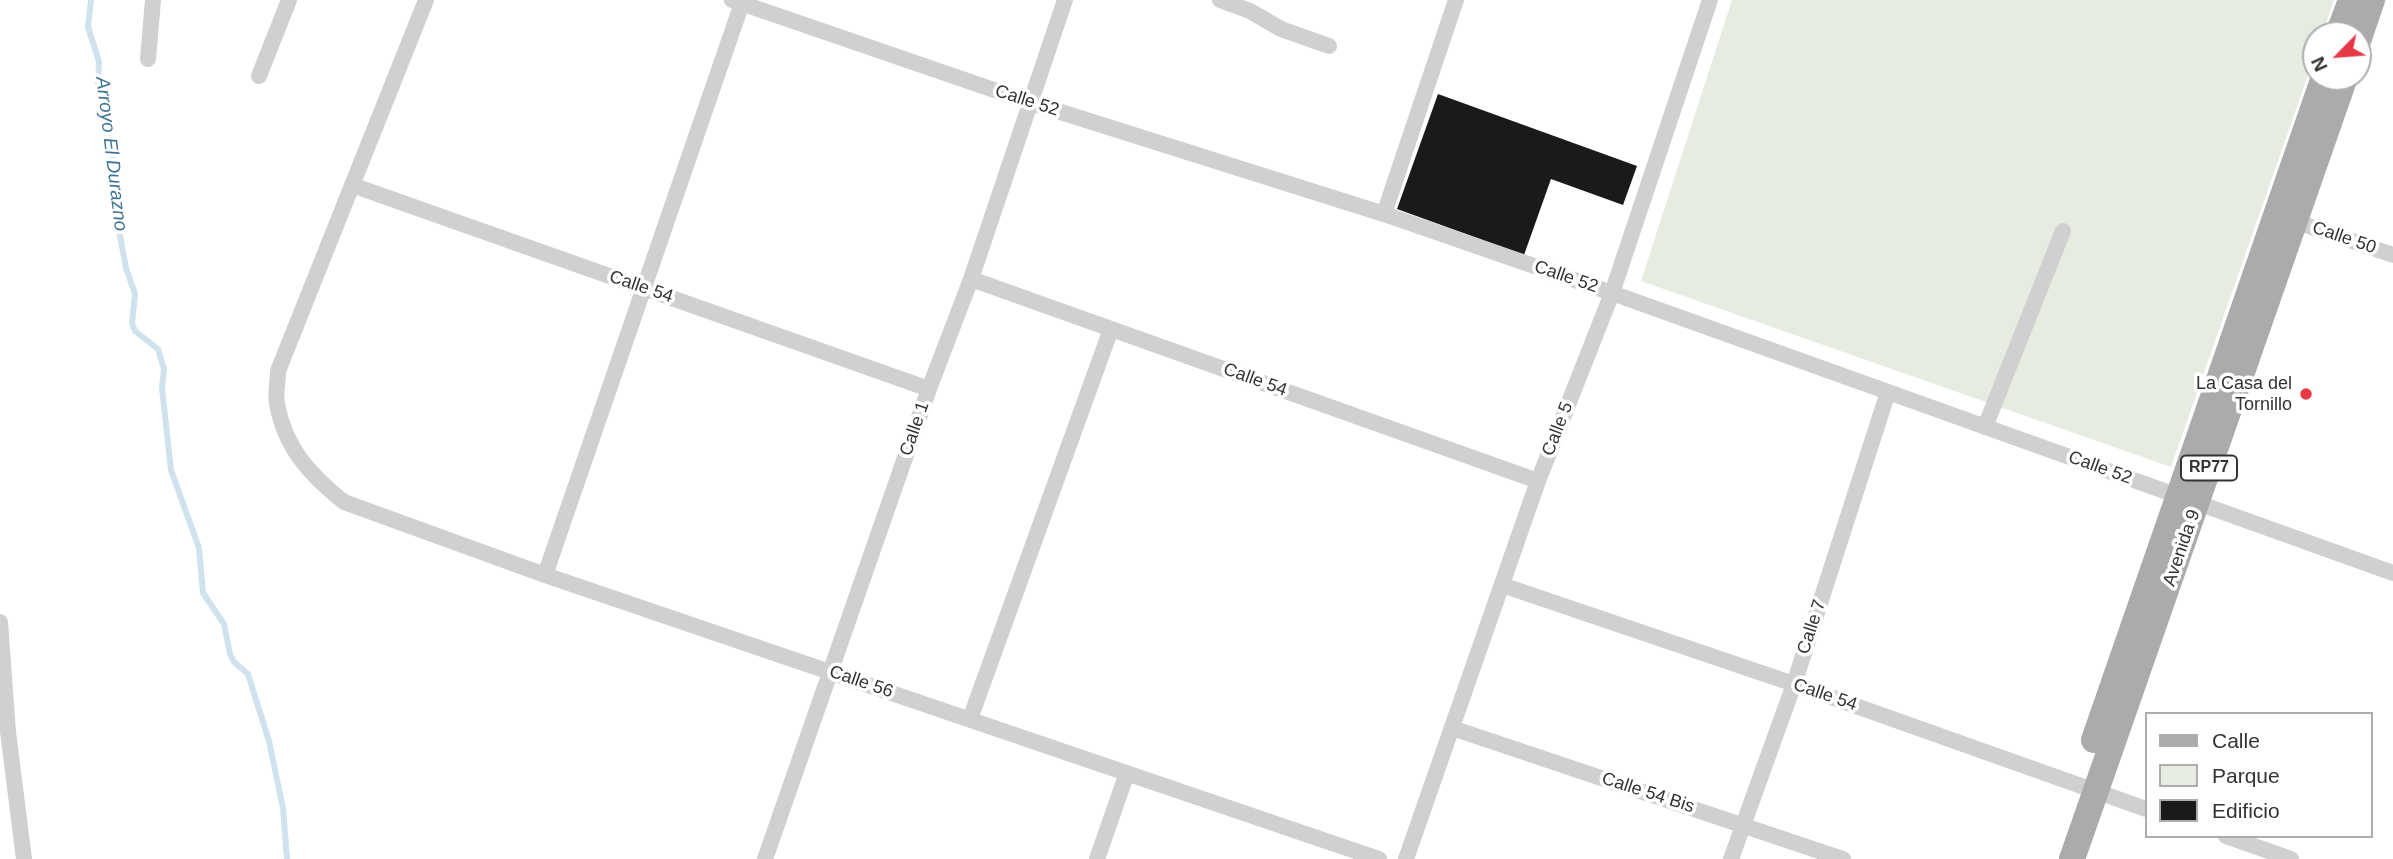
<!DOCTYPE html>
<style>
body{margin:0}
#map{position:relative;width:2393px;height:859px;overflow:hidden;background:#fff;font-family:Helvetica,sans-serif}
canvas{display:block}
.legend{position:absolute;left:2145px;top:712px;width:228px;height:126px;box-sizing:border-box;background:#fff;border:2px solid #adadad;margin:0;padding:9px 12px;list-style:none;font-size:21px;color:#333}
.legend li{display:flex;align-items:center;gap:14px;height:35px}
.legend b{width:35px;border:2px solid #adadad}
.north{position:absolute;left:2302px;top:21px;width:70px;height:70px;box-sizing:border-box;background:#fff;border:2px solid #adadad;border-radius:50%;rotate:245deg;font-size:19px;font-weight:700;line-height:28px;text-align:center;color:#333}
.north::after{content:'';display:block;margin:auto;width:24px;height:32px;background:#e63946;clip-path:polygon(50% 0,100% 100%,50% 72%,0 100%)}
</style>
<div id="map">
<canvas width="2393" height="859"></canvas>
<ul class="legend">
<li><b style="height:9px;background:#ababab"></b>Calle</li>
<li><b style="height:19px;background:#e6ecdf"></b>Parque</li>
<li><b style="height:19px;background:#1a1a1a"></b>Edificio</li>
</ul>
<div class="north">N</div>
</div>
<script>
const c = document.querySelector('canvas').getContext('2d');
c.lineJoin = 'round';
function fillPath(path, color) {
  c.fillStyle = color;
  c.fill(path, 'evenodd');
}
function trace(path, color, width, dash) {
  c.strokeStyle = color;
  c.lineWidth = width;
  c.lineCap = dash ? 'butt' : 'round';
  c.setLineDash(dash || []);
  c.stroke(path);
}
function write(font, color, halo, rows, align = 'center') {
  c.font = font + ' Helvetica,sans-serif';
  c.lineWidth = 7;
  c.setLineDash([]);
  c.textBaseline = 'middle';
  c.strokeStyle = halo;
  c.fillStyle = color;
  for (const [text, x, y, turn = 0] of rows) {
    c.save();
    c.translate(x, y);
    c.rotate((+turn || 0) * Math.PI / 180);
    c.textAlign = isNaN(turn) ? turn : align;
    if (halo) c.strokeText(text, 0, 0);
    c.fillText(text, 0, 0);
    c.restore();
  }
}
const green = new Path2D(`
 M1732 0H2334L2322 35H2316V52L2171 467 1641 281Z`);
const stream = new Path2D(`
 M91 0 88 27 99 62 98 82 112 160 115 209 126 268 135 294 132 324 135 331 158 349 164 369 162 388 171 470 199 548 203 593 224 624 230 654 234 662 248 674 269 741 283 808 287 859`);
const building = new Path2D(`
 M1438 94 1637 166 1623 205 1551 179 1524 255 1397 209Z`);
const street = new Path2D(`
 M426 0 278 371C278 382 275 394 277 404 285 448 310 475 344 502L545 575 1379 859
 M732 0 1029 102 1384 214 1612 293 2393 573
 M1220 0 1250 11 1281 29 1329 46
 M148 59 153 0
 M259 76 289 0
 M352 185 929 389
 M1384 214 1456 0
 M2288 219 2393 255
 M971 279 1538 481
 M1985 427 2063 231
 M545 575 742 3
 M1502 585 1794 684 2146 809
 M0 622 8 732 24 859
 M970 719 1111 329
 M1452 728 1843 859
 M2226 836 2291 859
 M765 859 929 389 971 279 1065 0
 M1097 859 1127 773
 M1406 859 1538 481 1612 293 1710 0
 M1731 859 1794 684 1888 392`);
const primary = new Path2D(`
 M2338 35 2351 0
 M2358 41 2372 0
 M2094 740 2324 77
 M2072 859 2345 77`);
const markers = [
 [2306,394,7,"#e63946"]
];
const shields = [
 [2209,468,56]
];
const shieldNames = [
 ["RP77",2209,468]
];
const streetNames = [
 ["Calle 52",1027,101,18],
 ["Calle 50",2344,238,19],
 ["Calle 52",1566,277,19],
 ["Calle 54",641,287,19],
 ["Calle 54",1255,380,20],
 ["Calle 1",915,429,-71],
 ["Calle 5",1558,429,-69],
 ["Calle 52",2100,468,20],
 ["Avenida 9",2182,548,-71],
 ["Calle 7",1812,627,-72],
 ["Calle 56",861,682,19],
 ["Calle 54",1825,695,19],
 ["Calle 54 Bis",1648,793,18]
];
const poiNames = [
 ["La Casa del",2292,384],
 ["Tornillo",2292,405]
];
const waterNames = [
 ["Arroyo El Durazno",111,154,83]
];
fillPath(green, '#e6ecdf');
trace(stream, '#cfe2ee', 6);
fillPath(building, '#1a1a1a');
trace(street, '#d0d0d0', 16);
trace(primary, '#ababab', 26);
for (const [x, y, r, color] of markers) {
  const dot = new Path2D();
  dot.arc(x, y, r, 0, 2 * Math.PI);
  c.fillStyle = color;
  c.fill(dot);
  trace(dot, '#fff', 2.5);
}
for (const [x, y, w] of shields) {
  const box = new Path2D();
  box.roundRect(x - w / 2, y - 12.5, w, 25, 5);
  c.fillStyle = '#fff';
  c.fill(box);
  trace(box, '#333', 2);
}
write('bold 16px', '#333', null, shieldNames);
write('18px', '#333', '#fff', streetNames);
write('18px', '#333', '#fff', poiNames, 'right');
write('italic 19px', '#3f7597', '#fff', waterNames);
</script>
